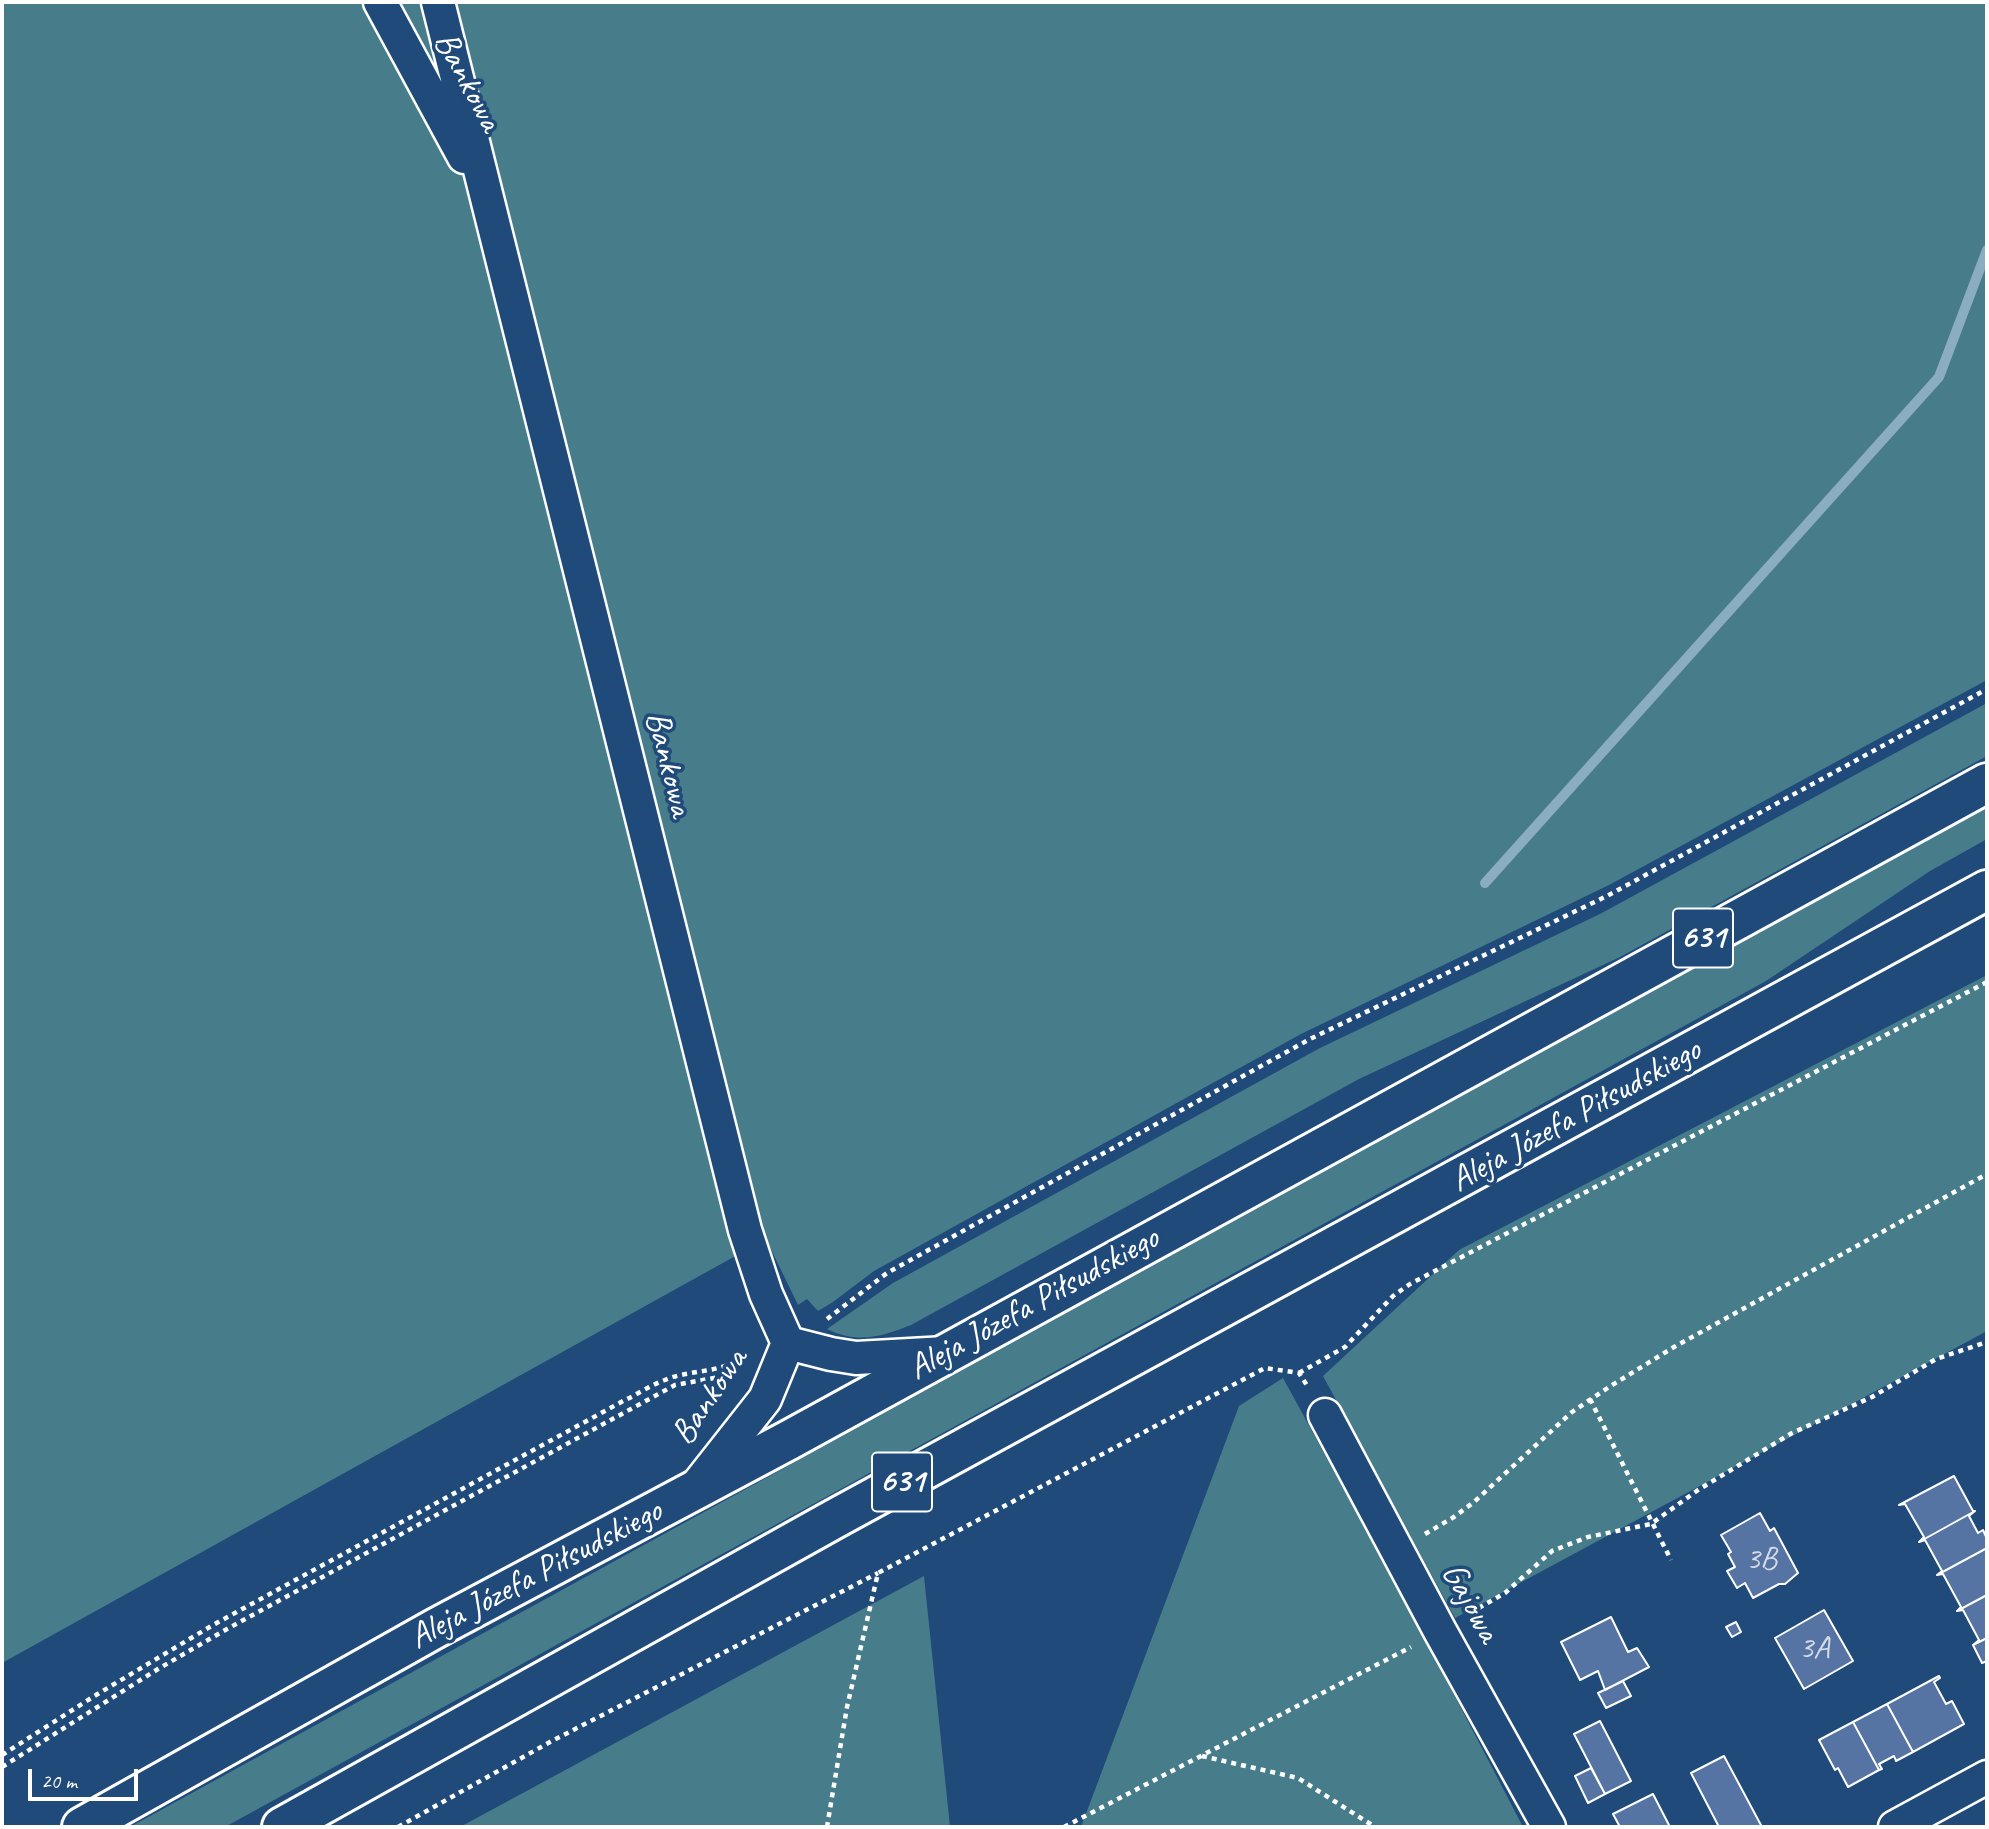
<!DOCTYPE html>
<meta charset="utf-8">
<style>
body{margin:0}
#map{position:relative;width:1989px;height:1829px;overflow:hidden;background:#1f4a7a;font-family:Caveat,sans-serif}
canvas{display:block}
.frame{position:absolute;inset:0;border:4px solid #fff;pointer-events:none}
.scale{position:absolute;left:28px;top:1769px;width:110px;height:32px;box-sizing:border-box;border:4px solid #fff;border-top:0;padding-left:9px;font-size:21px;line-height:24px;white-space:nowrap;color:#fff;-webkit-text-stroke:5px #1f4a7a;paint-order:stroke}
</style>
<div id="map">
<canvas width="1989" height="1829"></canvas>
<div class="frame"></div>
<div class="scale">20 m</div>
</div>
<script>
const c = document.querySelector('canvas').getContext('2d');
c.lineJoin = 'round';
function fillPath(path, color) {
  c.fillStyle = color;
  c.fill(path, 'evenodd');
}
function trace(path, color, width, dash) {
  c.strokeStyle = color;
  c.lineWidth = width;
  c.lineCap = dash ? 'butt' : 'round';
  c.setLineDash(dash || []);
  c.stroke(path);
}
function write(font, color, halo, rows, align = 'center') {
  c.font = font + ' Caveat,sans-serif';
  c.lineWidth = 7;
  c.setLineDash([]);
  c.textBaseline = 'middle';
  c.strokeStyle = halo;
  c.fillStyle = color;
  for (const [text, x, y, turn = 0] of rows) {
    c.save();
    c.translate(x, y);
    c.rotate((+turn || 0) * Math.PI / 180);
    c.textAlign = isNaN(turn) ? turn : align;
    if (halo) c.strokeText(text, 0, 0);
    c.fillText(text, 0, 0);
    c.restore();
  }
}
const green = new Path2D(`
 M2 2H1987V680L1609 885 1301 1034 874 1271 833 1302 818 1311 807 1299 798 1305 766 1239 2 1663Z
 M1987 703V756L1620 957 1359 1079 911 1325C881 1337 857 1344 827 1329L893 1283 1320 1048 1600 914Z
 M1987 808V839L1930 871 1766 981 254 1811 225 1827H130Z
 M1987 975V1331L1455 1618 1323 1376 1459 1250Z
 M1283 1378 1411 1612 1523 1827H1081L1239 1406Z
 M924 1576 950 1827H460Z`);
const stream = new Path2D(`
 M1485 883 1939 377 1987 250`);
const building = new Path2D(`
 M1954 1476 1973 1511H1975L1919 1542 1924 1537 1905 1504 1899 1505Z
 M1975 1511 1969 1516 1978 1533 1983 1530 1987 1539V1548L1937 1575 1942 1571 1925 1540 1919 1542Z
 M1760 1513 1770 1531 1774 1528 1798 1573 1785 1584H1779L1753 1598 1745 1583 1737 1588 1727 1571 1735 1567 1728 1554 1731 1552 1721 1535Z
 M1987 1548V1595L1957 1611 1961 1607 1943 1574 1937 1575Z
 M1987 1595V1638L1973 1645 1979 1640 1963 1610 1957 1611Z
 M1824 1610 1853 1661 1804 1689 1775 1638Z
 M1611 1617 1628 1652 1637 1648 1649 1667 1605 1690 1598 1671 1580 1680 1561 1642Z
 M1736 1622 1741 1632 1732 1637 1726 1627Z
 M1987 1638V1661L1982 1663 1973 1645Z
 M1939 1676 1940 1678 1934 1682 1946 1704 1952 1701 1964 1724 1913 1752 1887 1704Z
 M1623 1681 1631 1696 1606 1708 1598 1693Z
 M1887 1704 1913 1752 1896 1761 1894 1756 1879 1764 1882 1769 1879 1770 1853 1722Z
 M1600 1721 1631 1781 1605 1794 1574 1734Z
 M1853 1722 1879 1770 1848 1787 1838 1768 1835 1770 1819 1740Z
 M1724 1756 1762 1827H1719L1691 1773Z
 M1591 1768 1605 1794 1588 1803 1575 1776Z
 M1653 1794 1670 1827H1620L1613 1814Z`);
const path = new Path2D(`
 M827 1319 887 1273 1310 1039 1607 896 1987 689
 M1299 1373 1345 1347 1393 1296 1410 1284 1987 982
 M1590 1399 1671 1560
 M1425 1534 1454 1517 1474 1502 1572 1412 1609 1387 1674 1347 1987 1174
 M1470 1613 1505 1593 1552 1551 1588 1537 1651 1524 1698 1490 1792 1433 1872 1397 1936 1359 1987 1342
 M2 1755 96 1695 213 1625 625 1400C638 1394 651 1385 665 1380 690 1369 722 1374 743 1356
 M1202 1756 1298 1778 1375 1827
 M2 1767 158 1669 227 1629 675 1385 731 1375 738 1371
 M398 1827 550 1742 878 1573
 M827 1827 847 1707 878 1573 1265 1368 1299 1373 1308 1387
 M1064 1827 1411 1647`);
const minor = new Path2D(`
 M380 2 464 157
 M438 2 745 1230 766 1294 788 1343 831 1354 856 1358 946 1353
 M1325 1415 1440 1631 1549 1827
 M695 1488 765 1399 788 1343
 M1895 1827 1987 1777`);
const primary = new Path2D(`
 M82 1827 436 1628 789 1440 1987 783
 M282 1827 836 1518 1987 890`);
const numberNames = [
 ["3B",1761,1560],
 ["3A",1814,1649]
];
const shields = [
 [1703,938,60],
 [902,1482,60]
];
const shieldNames = [
 ["631",1703,938],
 ["631",902,1482]
];
const streetNames = [
 ["Bankowa",467,82,62],
 ["Bankowa",668,764,76],
 ["Aleja Józefa Piłsudskiego",1576,1116,-29],
 ["Aleja Józefa Piłsudskiego",1034,1304,-29],
 ["Bankowa",710,1397,-56],
 ["Aleja Józefa Piłsudskiego",536,1575,-28],
 ["Gajowa",1470,1603,61]
];
fillPath(green, '#477d8b');
trace(stream, '#8badc1', 10);
fillPath(building, '#5573a3');
trace(building, '#fff', 2);
trace(minor, '#fff', 37);
trace(primary, '#fff', 44);
trace(path, '#fff', 4.5, [5, 5]);
trace(minor, '#1f4a7a', 32);
trace(primary, '#1f4a7a', 38);
write('32px', '#d4dce8', null, numberNames);
for (const [x, y, w] of shields) {
  const box = new Path2D();
  box.roundRect(x - w / 2, y - 29.5, w, 59, 5);
  c.fillStyle = '#1f4a7a';
  c.fill(box);
  trace(box, '#fff', 2);
}
write('bold 33px', '#fff', null, shieldNames);
write('35px', '#fff', '#1f4a7a', streetNames);
</script>
